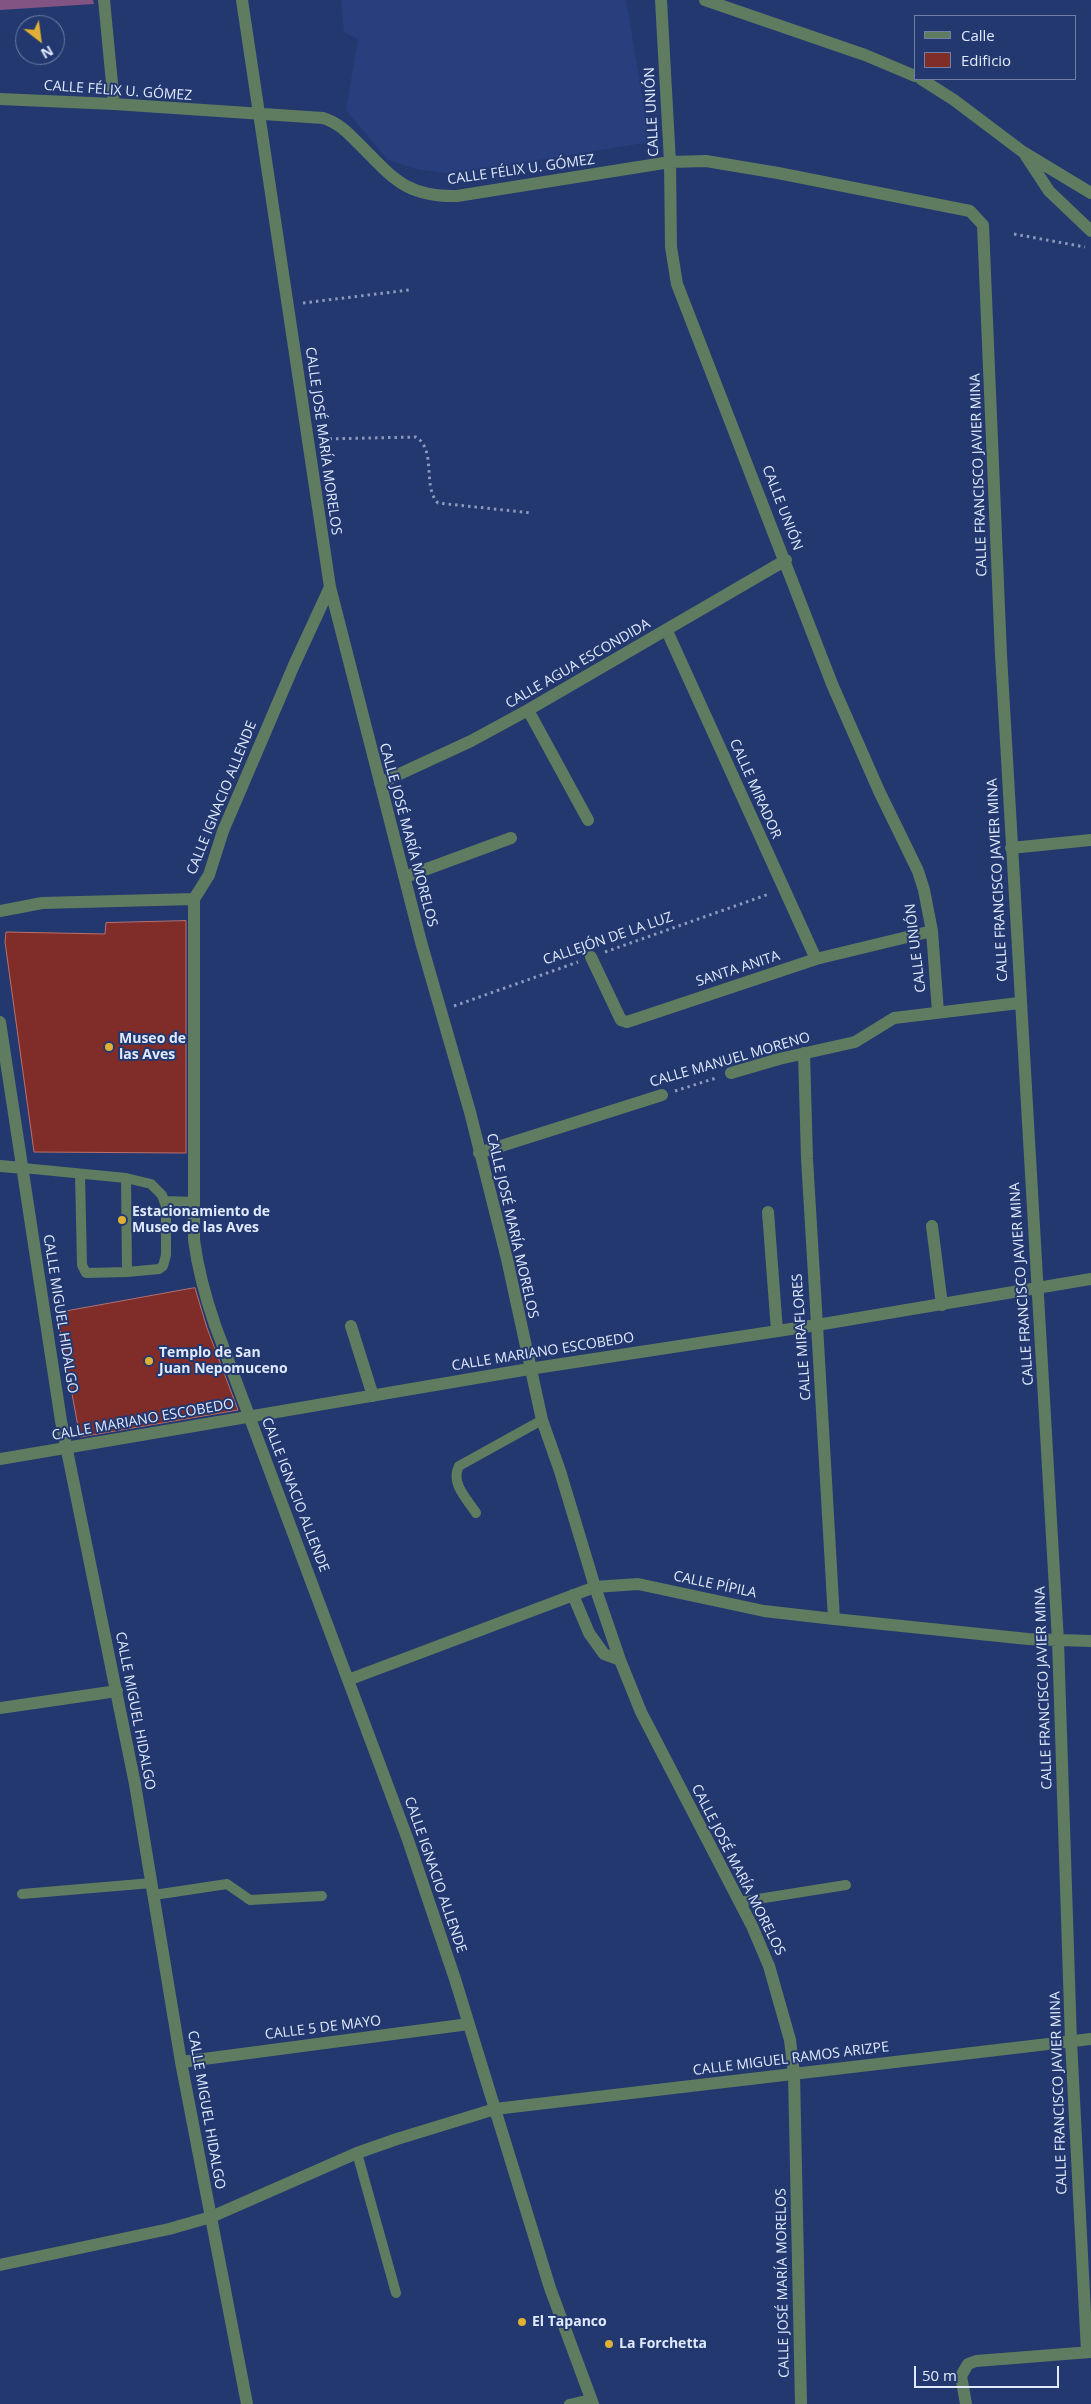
<!DOCTYPE html>
<meta charset="utf-8">
<style>
body{margin:0}
#map{position:relative;width:1091px;height:2404px;overflow:hidden;background:#23386f;font-family:"Open Sans",sans-serif}
canvas{display:block}
.legend{position:absolute;left:914px;top:15px;width:162px;height:65px;box-sizing:border-box;background:#23386f;border:1px solid #6f7fa8;margin:0;padding:6px 9px;list-style:none;font-size:15px;color:#e0eafe}
.legend li{display:flex;align-items:center;gap:10px;height:25px}
.legend b{width:25px;border:1px solid #6f7fa8}
.north{position:absolute;left:15px;top:15px;width:50px;height:50px;box-sizing:border-box;background:#23386f;border:1px solid #6f7fa8;border-radius:50%;rotate:150deg;font-size:14px;font-weight:700;line-height:20px;text-align:center;color:#e0eafe}
.north::after{content:'';display:block;margin:auto;width:18px;height:22px;background:#e0b034;clip-path:polygon(50% 0,100% 100%,50% 72%,0 100%)}
.scale{position:absolute;left:914px;top:2366px;width:145px;height:22px;box-sizing:border-box;border:2px solid #e0eafe;border-top:0;padding-left:6px;font-size:15px;line-height:18px;white-space:nowrap;color:#e0eafe;-webkit-text-stroke:4px #23386f;paint-order:stroke}
</style>
<div id="map">
<canvas width="1091" height="2404"></canvas>
<ul class="legend">
<li><b style="height:6px;background:#5f7b60"></b>Calle</li>
<li><b style="height:14px;background:#802d29"></b>Edificio</li>
</ul>
<div class="north">N</div>
<div class="scale">50 m</div>
</div>
<script>
const c = document.querySelector('canvas').getContext('2d');
c.lineJoin = 'round';
function fillPath(path, color) {
  c.fillStyle = color;
  c.fill(path, 'evenodd');
}
function trace(path, color, width, dash) {
  c.strokeStyle = color;
  c.lineWidth = width;
  c.lineCap = dash ? 'butt' : 'round';
  c.setLineDash(dash || []);
  c.stroke(path);
}
function write(font, color, halo, rows, align = 'center') {
  c.font = font + ' "Open Sans",sans-serif';
  c.lineWidth = 4;
  c.setLineDash([]);
  c.textBaseline = 'middle';
  c.strokeStyle = halo;
  c.fillStyle = color;
  for (const [text, x, y, turn = 0] of rows) {
    c.save();
    c.translate(x, y);
    c.rotate((+turn || 0) * Math.PI / 180);
    c.textAlign = isNaN(turn) ? turn : align;
    if (halo) c.strokeText(text, 0, 0);
    c.fillText(text, 0, 0);
    c.restore();
  }
}
const built = new Path2D(`
 M341 0H626L650 142 452 174 417 169 388 160 346 110 358 39 344 32Z`);
const green = new Path2D(`
 M0 0H93L94 4 0 10Z`);
const building = new Path2D(`
 M186 921V1153L34 1152 5 942 6 932 105 934 106 923Z
 M195 1288 207 1328 238 1410 80 1437 57 1313Z`);
const path = new Path2D(`
 M1014 234 1085 247
 M303 303 409 290
 M323 439 416 437C437 450 422 487 438 503L532 513
 M605 952 769 894
 M454 1006 578 962
 M675 1091 716 1078`);
const service = new Path2D(`
 M23 1168 126 1178 151 1184 162 1195 166 1206V1255L163 1266 159 1269 127 1272 86 1273 82 1265 80 1174
 M126 1178 127 1272
 M165 1201 194 1202
 M476 1513C467 1499 450 1483 459 1466L542 1420
 M22 1894 152 1883
 M154 1895 227 1884 250 1900 322 1896
 M739 1902 846 1885
 M357 2153 396 2293
 M569 2404 586 2400 590 2397`);
const pedestrian = new Path2D(`
 M817 1325 834 1619`);
const minor = new Path2D(`
 M104 0 114 104
 M242 0 330 587 421 942 470 1112 507 1259 542 1420 560 1471 595 1587 620 1660 641 1712 752 1926 769 1966 790 2040 794 2074 801 2404
 M661 0 670 162 671 247 677 284 832 684 879 791 918 871 924 890 932 931 938 1012
 M705 0 865 55 915 76
 M921 79 954 100 1023 152 1091 193
 M0 99 114 104 323 118C339 123 348 133 360 145 393 178 406 197 457 196L670 162 706 161 778 173 970 211 983 225 1001 655 1058 1641 1071 2041 1087 2352
 M1026 156 1049 191 1091 231
 M330 587 294 665 223 831 209 875 194 899V1240C198 1270 205 1296 215 1325L408 1840 455 1979 550 2288 593 2404
 M667 631 816 959
 M528 710 588 820
 M380 783 471 741 528 710 786 560
 M1011 848 1091 840
 M405 877 511 838
 M0 911 42 903 194 899
 M591 957 619 1016 621 1020 627 1022 816 959 932 931
 M0 1022 61 1421 135 1784 181 2062 247 2404
 M804 1053 807 1159 817 1325
 M731 1073 779 1059 855 1042 894 1018 1019 1003
 M479 1153 662 1095
 M0 1166 23 1168
 M768 1212 777 1331
 M932 1226 942 1305
 M351 1326 373 1396
 M0 1459 529 1369 817 1325 1091 1279
 M573 1595 589 1633 604 1654 620 1660
 M348 1680 595 1587 638 1584 764 1611 834 1619 1028 1639 1091 1641
 M0 1708 117 1691
 M181 2062 469 2024
 M966 2404 961 2376 968 2364 976 2361 1091 2352`);
const tertiary = new Path2D(`
 M0 2265 169 2229 211 2217 357 2153 397 2139 495 2109 1091 2039`);
const markers = [
 [109,1047,5,"#e0b034"],
 [122,1220,5,"#e0b034"],
 [149,1361,5,"#e0b034"],
 [522,2322,5,"#e0b034"],
 [609,2344,5,"#e0b034"]
];
const streetNames = [
 ["CALLE FÉLIX U. GÓMEZ",118,91,4],
 ["CALLE UNIÓN",652,112,-93],
 ["CALLE FÉLIX U. GÓMEZ",521,170,-8],
 ["CALLE JOSÉ MARÍA MORELOS",323,441,82],
 ["CALLE FRANCISCO JAVIER MINA",979,475,-92],
 ["CALLE UNIÓN",782,508,69],
 ["CALLE AGUA ESCONDIDA",578,664,-30],
 ["CALLE MIRADOR",755,789,66],
 ["CALLE IGNACIO ALLENDE",222,798,-68],
 ["CALLE JOSÉ MARÍA MORELOS",408,835,75],
 ["CALLE FRANCISCO JAVIER MINA",998,880,-93],
 ["CALLEJÓN DE LA LUZ",608,939,-19],
 ["CALLE UNIÓN",916,948,-97],
 ["SANTA ANITA",738,969,-18],
 ["CALLE MANUEL MORENO",730,1060,-16],
 ["CALLE JOSÉ MARÍA MORELOS",512,1226,77],
 ["CALLE FRANCISCO JAVIER MINA",1022,1284,-94],
 ["CALLE MIGUEL HIDALGO",60,1314,81],
 ["CALLE MIRAFLORES",802,1337,-94],
 ["CALLE MARIANO ESCOBEDO",543,1352,-9],
 ["CALLE MARIANO ESCOBEDO",143,1420,-10],
 ["CALLE IGNACIO ALLENDE",295,1495,69],
 ["CALLE PÍPILA",715,1585,12],
 ["CALLE FRANCISCO JAVIER MINA",1044,1688,-92],
 ["CALLE MIGUEL HIDALGO",135,1711,79],
 ["CALLE JOSÉ MARÍA MORELOS",738,1870,63],
 ["CALLE IGNACIO ALLENDE",435,1875,71],
 ["CALLE 5 DE MAYO",323,2028,-7],
 ["CALLE MIGUEL RAMOS ARIZPE",791,2059,-7],
 ["CALLE FRANCISCO JAVIER MINA",1059,2093,-92],
 ["CALLE MIGUEL HIDALGO",206,2110,80],
 ["CALLE JOSÉ MARÍA MORELOS",783,2283,-91]
];
const poiNames = [
 ["Museo de",119,1039],
 ["las Aves",119,1055],
 ["Estacionamiento de",132,1212],
 ["Museo de las Aves",132,1228],
 ["Templo de San",159,1353],
 ["Juan Nepomuceno",159,1369],
 ["El Tapanco",532,2322],
 ["La Forchetta",619,2344]
];
fillPath(built, '#293f7d');
fillPath(green, '#825483');
fillPath(building, '#802d29');
trace(building, '#bc6f68', 1);
trace(path, '#8a99bd', 3, [2.5, 4]);
trace(service, '#5f7b60', 10);
trace(pedestrian, '#5f7b60', 12);
trace(minor, '#5f7b60', 12);
trace(tertiary, '#5f7b60', 12);
for (const [x, y, r, color] of markers) {
  const dot = new Path2D();
  dot.arc(x, y, r, 0, 2 * Math.PI);
  c.fillStyle = color;
  c.fill(dot);
  trace(dot, '#23386f', 2);
}
write('14px', '#e0eafe', '#23386f', streetNames);
write('bold 14px', '#e0eafe', '#23386f', poiNames, 'left');
</script>
